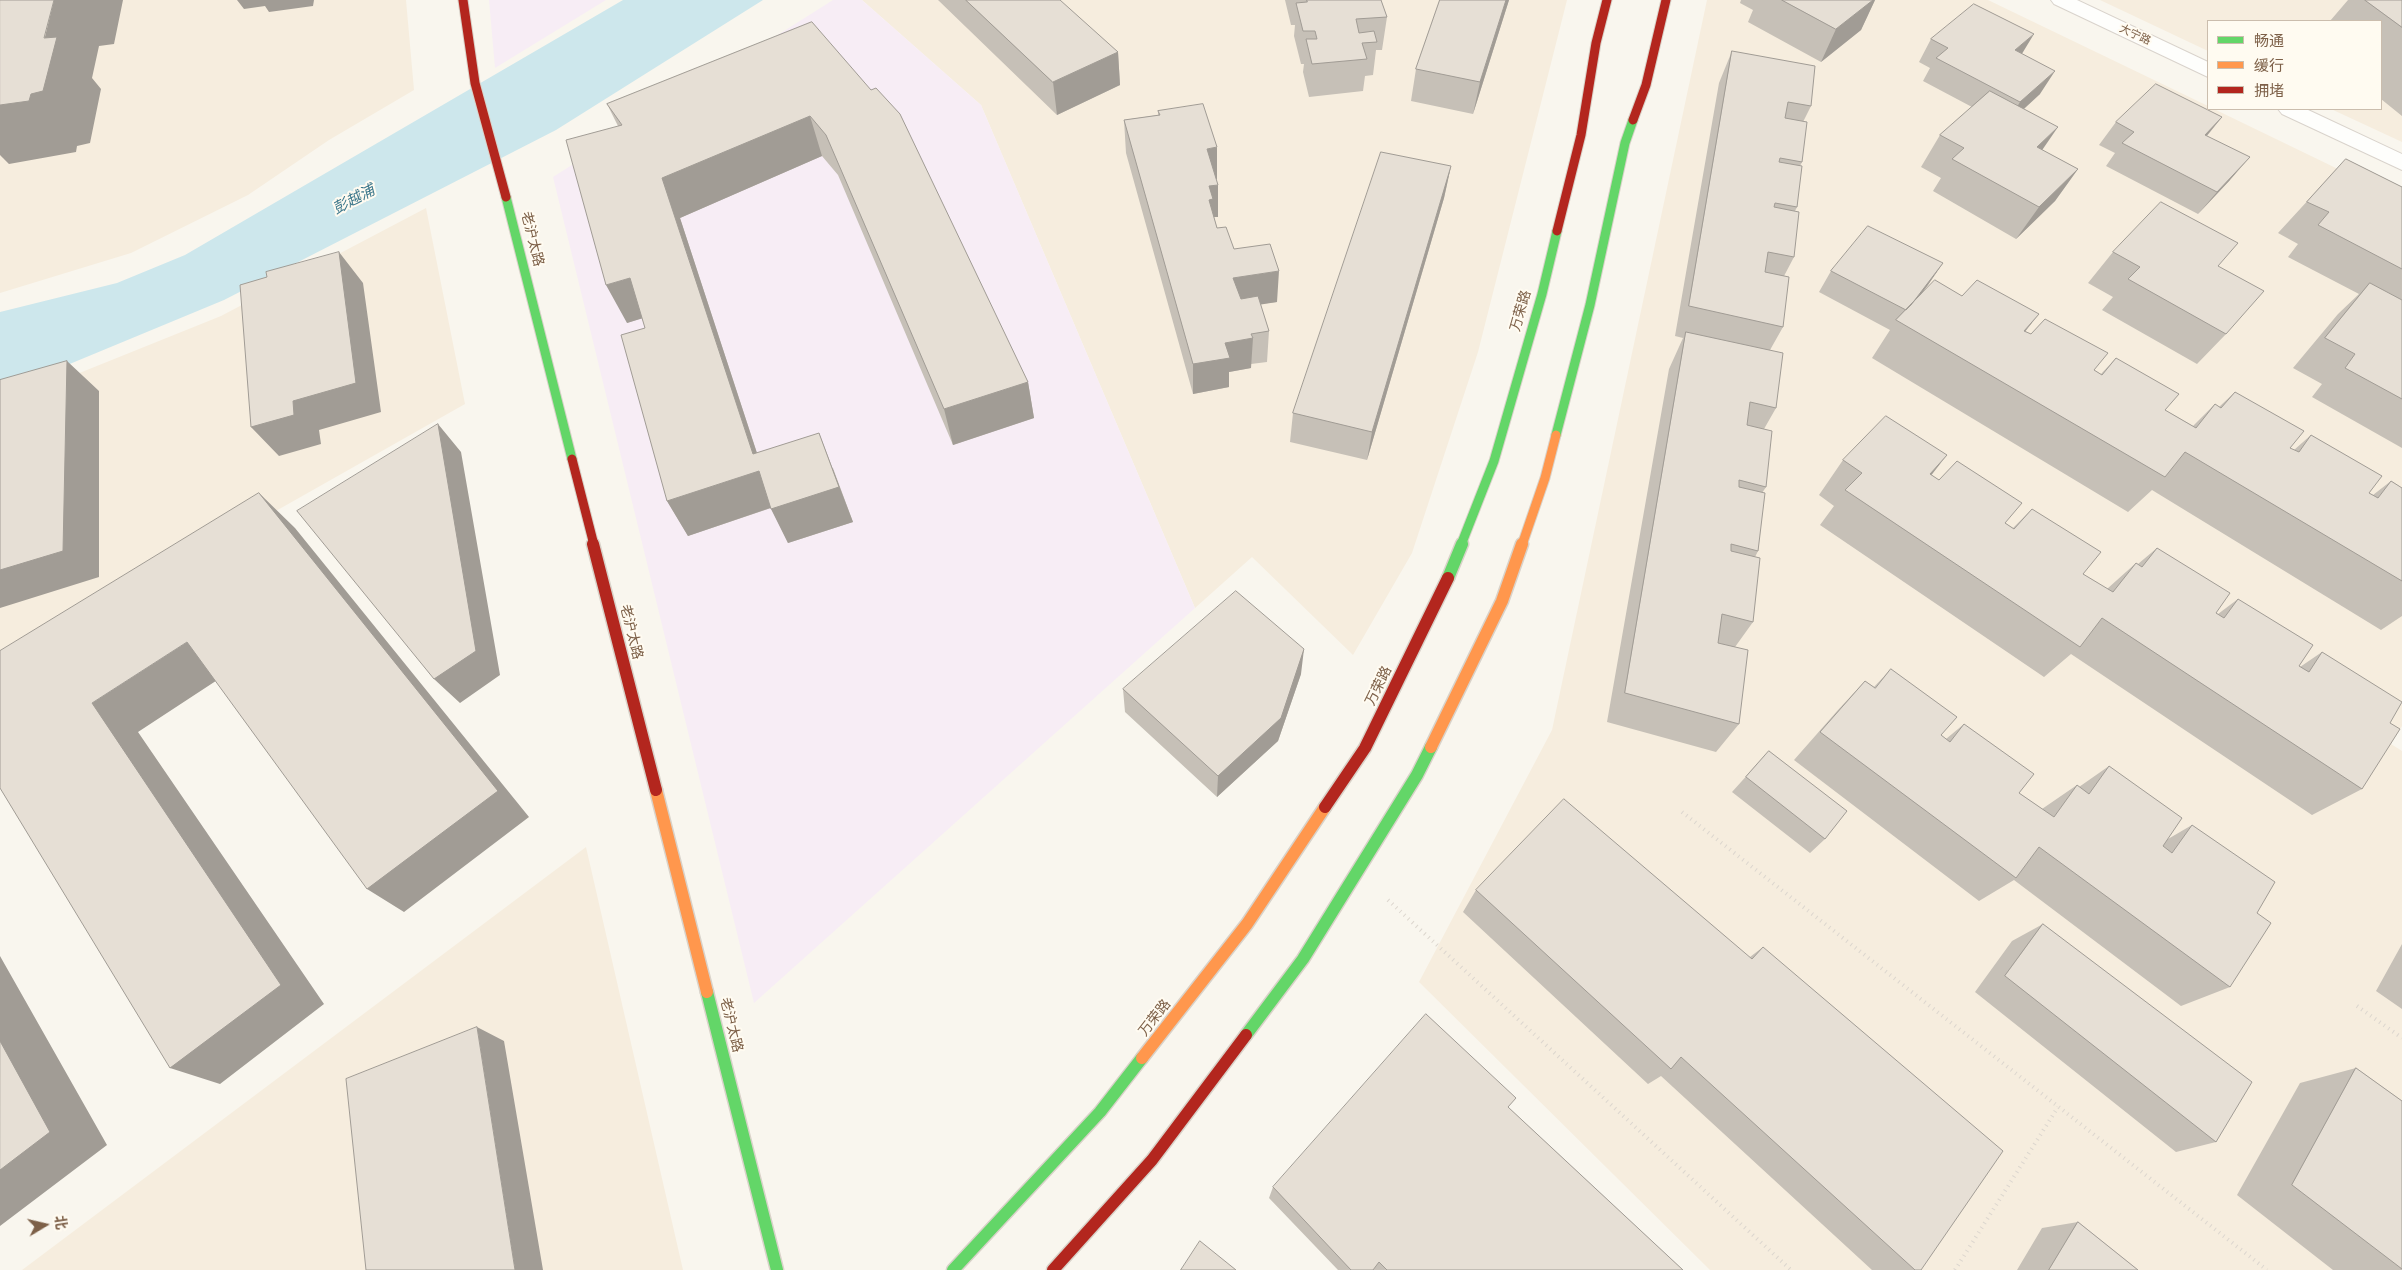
<!DOCTYPE html>
<meta charset="utf-8">
<style>
body{margin:0}
#map{position:relative;width:2402px;height:1270px;overflow:hidden;background:#f9f6ee;font-family:"Fira Sans Condensed","Noto Sans SC",sans-serif}
canvas{display:block}
.legend{position:absolute;left:2207px;top:20px;width:175px;height:90px;box-sizing:border-box;background:#fffbf1;border:1px solid #cbbdad;margin:0;padding:6px 9px;list-style:none;font-size:15px;color:#7d6048}
.legend li{display:flex;align-items:center;gap:10px;height:25px}
.legend b{width:25px;border:1px solid #cbbdad}
.north{position:absolute;left:20px;top:1200px;width:50px;height:50px;-webkit-text-stroke:4px #fffbf1;paint-order:stroke;rotate:81deg;font-size:14px;font-weight:700;line-height:20px;text-align:center;color:#7d6048}
.north::after{content:'';display:block;margin:auto;width:18px;height:22px;background:#7d6048;clip-path:polygon(50% 0,100% 100%,50% 72%,0 100%)}
</style>
<div id="map">
<canvas width="2402" height="1270"></canvas>
<ul class="legend">
<li><b style="height:6px;background:#63d668"></b>畅通</li>
<li><b style="height:6px;background:#ff974d"></b>缓行</li>
<li><b style="height:6px;background:#b3261e"></b>拥堵</li>
</ul>
<div class="north">北</div>
</div>
<script>
const c = document.querySelector('canvas').getContext('2d');
c.lineJoin = 'round';
function fillPath(path, color) {
  c.fillStyle = color;
  c.fill(path, 'evenodd');
}
function trace(path, color, width, dash) {
  c.strokeStyle = color;
  c.lineWidth = width;
  c.lineCap = dash ? 'butt' : 'round';
  c.setLineDash(dash || []);
  c.stroke(path);
}
function write(font, color, halo, rows, align = 'center') {
  c.font = font + ' "Fira Sans Condensed","Noto Sans SC",sans-serif';
  c.lineWidth = 4;
  c.setLineDash([]);
  c.textBaseline = 'middle';
  c.strokeStyle = halo;
  c.fillStyle = color;
  for (const [text, x, y, turn = 0] of rows) {
    c.save();
    c.translate(x, y);
    c.rotate((+turn || 0) * Math.PI / 180);
    c.textAlign = isNaN(turn) ? turn : align;
    if (halo) c.strokeText(text, 0, 0);
    c.fillText(text, 0, 0);
    c.restore();
  }
}
const residential = new Path2D(`
 M0 0H406L414 90 329 140 248 195 131 253 0 293Z
 M862 0H1567L1478 352 1412 553 1353 655 1252 557 1195 608 981 105Z
 M1707 0H1988L2208 106V109H2214L2402 200V726L2391 744 2402 751V1270H1710L1419 982 1552 730Z
 M2100 0H2402V142L2331 109H2381V21H2208V51Z
 M426 208 465 404 0 667V405L221 316Z
 M586 847 683 1270H22Z`);
const education = new Path2D(`
 M489 0H606L495 68Z
 M833 0H862L981 105 1195 608 754 1003 553 177Z`);
const water = new Path2D(`
 M623 0H763L556 130 224 300 60 368 0 388V312L117 283 185 255Z`);
const path = new Path2D(`
 M1682 812 2267 1270
 M1388 900 1791 1270
 M2357 1006 2402 1038
 M1955 1270 2058 1107`);
const street = new Path2D(`
 M2051 0H2077L2208 62V77L2054 4Z
 M2278 109H2306L2402 154V170L2282 114Z`);
const fastFar1 = new Path2D(`
 M506 197 572 459
 M1556 435 1590 305 1625 143 1633 120
 M1461 545 1494 461 1542 294 1557 231`);
const fast = new Path2D(`
 M1448 578 1462 544
 M707 992 777 1270
 M1246 1035 1303 959 1417 775 1431 747
 M953 1270 1100 1112 1142 1058`);
const slowFar1 = new Path2D(`
 M1522 545 1545 478 1556 435`);
const slow = new Path2D(`
 M1431 747 1502 601 1522 544
 M656 790 707 992
 M1142 1058 1247 924 1325 807`);
const jamFar1 = new Path2D(`
 M463 0 475 83 506 197
 M1633 120 1646 85 1666 0
 M1557 231 1581 135 1596 43 1607 0
 M572 459 594 545`);
const jam = new Path2D(`
 M593 544 656 790
 M1325 807 1365 748 1448 578
 M1053 1270 1152 1160 1246 1035`);
const wall = new Path2D(`
 M938 0H1050L1118 52 1120 85 1057 115Z
 M1285 0H1381L1387 17 1382 50H1376L1373 75 1365 76 1363 91 1309 97 1303 72 1304 64H1301L1294 36 1295 25H1291Z
 M1440 0H1509L1473 114 1411 101 1416 69Z
 M1741 0H1875L1861 30 1821 62 1748 22 1753 10 1740 3Z
 M2348 0H2402V116L2381 99V21H2330Z
 M812 22 1028 382 1034 418 953 445 838 175 822 156 680 218 757 453 833 468 853 522 788 543 771 508 688 536 667 501 645 328 642 318 627 323 618 126 607 104Z
 M1931 39 2022 54 2040 94 2024 109 2042 150 2078 169 2055 201 2016 239 1933 191 1941 178 1921 167 1940 135 1972 107 1923 81 1930 68 1919 62Z
 M1732 51 1811 106 1803 122 1802 162 1800 166 1797 207 1795 211 1794 257 1784 276 1783 327 1770 350 1776 408 1764 429 1766 487 1762 493 1758 551 1755 557 1753 622 1735 647 1739 724 1716 752 1607 722 1669 369 1683 338 1675 336 1719 83Z
 M1158 111 1217 179 1216 180 1218 217H1214L1217 228 1277 302 1260 304 1269 331 1267 362 1251 364V368L1229 372V387L1193 394 1126 153 1124 120 1158 115Z
 M2222 117 2207 136 2230 180 2198 214 2106 166 2115 153 2099 145 2116 122Z
 M2346 159 2402 187V299L2401 300H2402V448L2312 397 2322 384 2293 368 2338 314 2359 294 2288 257 2298 244 2278 233Z
 M1451 166 1444 198 1367 460 1290 442 1293 413Z
 M2113 252 2218 266 2226 334 2197 364 2102 310 2113 297 2088 283Z
 M1943 263 1921 294 2025 331 2101 374 2116 358 2165 410 2193 426 2215 404 2219 407 2235 392 2290 448 2294 450 2311 435 2369 493 2373 495 2391 481 2402 488V616L2381 630 2152 490 2128 512 1872 358 1890 330 1819 292 1831 271Z
 M1843 460 1931 475 2013 528 2032 509 2083 574 2107 589 2136 563 2138 564 2157 548 2216 613 2218 614 2238 599 2300 667 2322 652 2390 723 2362 789 2312 815 2071 654 2044 677 1820 525 1834 506 1819 495Z
 M1891 669 1941 735 1946 739 1964 724 2019 793 2042 809 2077 785 2079 787 2109 766 2168 839 2192 825 2257 913 2230 987 2181 1006 2014 880 1979 901 1794 760 1838 710 1865 681 1874 687Z
 M1301 674 1278 741 1217 797 1125 712 1123 689Z
 M1769 751 1825 839 1810 853 1732 792Z
 M1476 890 1750 957 1763 947 1921 1270H1872L1661 1076 1648 1084 1463 912Z
 M2043 924 2216 1142 2176 1152 1975 992 2012 941Z
 M2402 944V1009L2376 991Z
 M2356 1068 2402 1101V1270H2333L2237 1195 2300 1083Z
 M1508 1107 1683 1270H1338L1269 1198 1273 1187Z
 M2078 1222 2138 1270H2017L2042 1228Z`);
const shadedWall = new Path2D(`
 M54 0H123L114 44 99 46 92 78 101 89 90 143 77 146 76 152 9 164 0 155V105L31 94Z
 M237 0H314L313 6 269 12 265 6 244 9Z
 M1506 0H1509L1473 114 1480 82Z
 M1873 0H1875L1861 30 1821 62 1836 29Z
 M2034 34 2020 57 2015 50Z
 M1118 52 1120 85 1057 115 1053 82Z
 M2055 71 2040 94 2006 125 2020 102Z
 M810 116 822 156 680 218 769 490 753 454 662 178Z
 M2222 117 2204 139 2205 135Z
 M2058 127 2036 159 2037 147Z
 M1217 147V179L1206 181 1207 149Z
 M2250 157 2230 180 2198 214 2217 192Z
 M1451 166 1444 198 1367 460 1372 432Z
 M2078 169 2055 201 2016 239 2039 207Z
 M1218 185V217H1213L1208 231 1209 186Z
 M339 252 363 283 381 412 319 430 321 444 279 456 251 427 293 401Z
 M1943 263 1928 285 1900 322 1907 310Z
 M1279 271 1277 302 1232 309 1233 278Z
 M630 278 650 316 627 323 606 285Z
 M2039 314 2009 352 2024 331Z
 M1253 338 1251 368 1229 372V387L1193 394V364L1225 343Z
 M67 361 99 391V577L0 608V570Z
 M1028 382 1034 418 953 445 944 409Z
 M438 424 461 452 500 675 460 703 434 679Z
 M819 433 853 522 788 543 771 509Z
 M1947 455 1919 491 1930 474Z
 M759 471 776 506 688 536 667 501Z
 M259 493 295 528 529 817 404 912 367 889Z
 M187 642 228 673 138 732 324 1004 220 1084 170 1068 92 703Z
 M1304 649 1301 674 1278 741 1217 797 1218 776Z
 M0 956 107 1145 0 1226Z
 M477 1027 504 1041 543 1270H515Z`);
const building = new Path2D(`
 M0 0H54L44 38 57 37 43 91 31 94 29 101 0 105Z
 M966 0H1060L1118 52 1053 82Z
 M1307 0H1381L1387 17 1356 19 1359 33 1374 31 1377 42 1362 43 1367 59 1312 64 1306 39H1317L1315 31H1303L1296 3 1307 2Z
 M1440 0H1506L1480 82 1416 69Z
 M1782 0H1873L1836 29Z
 M2365 0H2402V27Z
 M1974 4 2034 34 2015 50 2055 71 2020 102 1936 58 1948 48 1931 39Z
 M812 22 871 90 876 88 900 114 1028 382 944 409 826 135 810 116 662 178 753 454 819 433 839 487 771 509 759 471 667 501 621 335 645 328 630 278 606 285 566 140 622 125 607 104Z
 M1732 51 1815 66 1811 106 1788 102 1785 118 1807 122 1802 162 1780 158 1779 162 1802 166 1797 207 1775 203 1774 207 1799 212 1794 257 1768 252 1765 272 1789 277 1783 327 1689 306Z
 M2156 84 2222 117 2205 135 2250 157 2217 192 2122 143 2134 132 2116 122Z
 M1990 91 2058 127 2037 147 2078 169 2039 207 1952 159 1964 148 1940 135Z
 M1203 104 1217 147 1207 149 1218 185 1209 186 1213 199 1209 200 1217 228 1226 227 1234 249 1270 244 1279 271 1233 278 1241 299 1258 296 1269 331 1251 334 1253 338 1225 343 1230 358 1193 364 1124 120 1160 115 1158 111Z
 M1381 152 1451 166 1372 432 1293 413Z
 M2346 159 2402 187V269L2318 225 2329 212 2307 202Z
 M2161 202 2238 243 2218 266 2264 291 2226 334 2128 279 2140 267 2113 252Z
 M1868 226 1943 263 1911 305 1906 310 1831 271Z
 M339 252 356 383 293 401 294 415 251 427 240 285 267 277 266 272Z
 M1935 280 1962 296 1977 280 2039 314 2024 331 2031 334 2045 319 2108 353 2094 370 2102 375 2116 358 2179 394 2165 410 2196 428 2215 404 2221 408 2235 392 2304 431 2290 448 2299 452 2311 435 2382 476 2369 493 2378 498 2391 481 2402 488V581L2185 452 2165 477 1896 320Z
 M2370 283 2402 300V399L2345 368 2355 354 2325 338Z
 M1686 332 1783 353 1776 408 1750 402 1747 425 1772 431 1766 487 1739 480V487L1765 493 1758 551 1731 544V551L1760 558 1753 622 1722 614 1718 643 1748 650 1739 724 1625 693Z
 M67 361 63 551 0 570V380Z
 M1886 416 1947 455 1930 474 1939 480 1957 461 2022 503 2005 523 2014 529 2032 509 2101 552 2083 574 2113 592 2136 563 2142 567 2157 548 2230 593 2216 613 2224 618 2238 599 2313 645 2299 666 2309 672 2322 652 2402 702 2390 723 2400 729 2362 789 2102 618 2080 647 1845 490 1862 473 1843 460Z
 M438 424 476 651 434 679 297 511Z
 M259 493 498 791 367 889 187 642 92 703 281 985 170 1068 0 788V651Z
 M1236 591 1304 649 1281 718 1218 776 1123 689Z
 M1891 669 1957 717 1941 735 1950 742 1964 724 2034 774 2019 793 2054 817 2077 785 2089 794 2109 766 2182 818 2163 846 2172 853 2192 825 2275 882 2257 913 2271 923 2230 987 2039 847 2016 878 1820 732 1865 681 1875 688Z
 M1769 751 1847 811 1825 839 1746 777Z
 M1564 799 1752 959 1763 947 2003 1151 1921 1270H1915L1681 1057 1671 1069 1476 890Z
 M2043 924 2252 1082 2216 1142 2005 976Z
 M1426 1014 1516 1098 1508 1107 1683 1270H1387L1379 1262 1373 1270H1351L1273 1187Z
 M477 1027 515 1270H366L346 1079Z
 M0 1041 50 1132 0 1170Z
 M2356 1068 2402 1101V1269L2292 1185Z
 M2078 1222 2138 1270H2049Z
 M1200 1241 1236 1270H1181Z`);
const farStreetnames = [
 ["大宁路",2135,35,25]
];
const streetNames = [
 ["老沪太路",532,239,76],
 ["万荣路",1521,311,-74],
 ["老沪太路",631,632,76],
 ["万荣路",1379,686,-64],
 ["万荣路",1155,1018,-52],
 ["老沪太路",731,1025,76]
];
const waterNames = [
 ["彭越浦",354,200,-28]
];
fillPath(residential, '#f6edde');
fillPath(education, '#f7edf5');
fillPath(water, '#cde7ec');
trace(street, '#d9d3cc', 2);
trace(fastFar1, '#d9d2c9', 11);
trace(fast, '#d9d2c9', 15);
trace(slowFar1, '#d9d2c9', 11);
trace(slow, '#d9d2c9', 15);
trace(jamFar1, '#d9d2c9', 11);
trace(jam, '#d9d2c9', 15);
trace(path, '#dcd6ce', 4, [1, 4.5]);
fillPath(street, '#fefefc');
trace(fastFar1, '#63d668', 9);
trace(fast, '#63d668', 12);
trace(slowFar1, '#ff974d', 9);
trace(slow, '#ff974d', 12);
trace(jamFar1, '#b3261e', 9);
trace(jam, '#b3261e', 12);
fillPath(wall, '#c6c0b7');
fillPath(shadedWall, '#a19c95');
fillPath(building, '#e6dfd5');
trace(building, '#a19c95', 1);
write('11px', '#7d6048', '#fffbf1', farStreetnames);
write('14px', '#7d6048', '#fffbf1', streetNames);
write('italic 15px', '#3c778b', '#fffbf1', waterNames);
</script>
